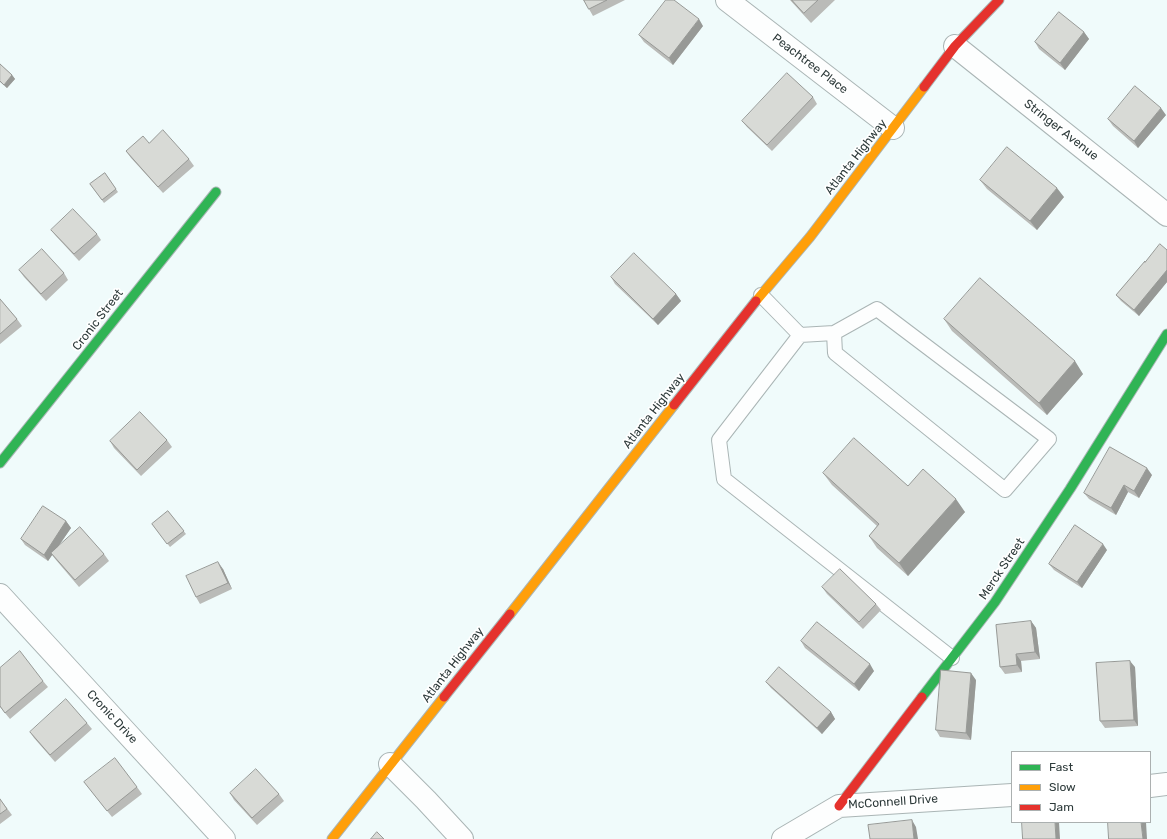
<!DOCTYPE html>
<style>
body{margin:0}
#map{position:relative;width:1167px;height:839px;overflow:hidden;background:#f0fbfb;font-family:Rubik,sans-serif}
canvas{display:block}
.legend{position:absolute;left:1011px;top:751px;width:140px;height:72px;box-sizing:border-box;background:#fff;border:1px solid #abb0b0;margin:0;padding:5px 7px;list-style:none;font-size:12px;color:#2d3a3a}
.legend li{display:flex;align-items:center;gap:8px;height:20px}
.legend b{width:20px;border:1px solid #abb0b0}
</style>
<div id="map">
<canvas width="1167" height="839"></canvas>
<ul class="legend">
<li><b style="height:5px;background:#30b455"></b>Fast</li>
<li><b style="height:5px;background:#ff9f0a"></b>Slow</li>
<li><b style="height:5px;background:#e5322d"></b>Jam</li>
</ul>
</div>
<script>
const c = document.querySelector('canvas').getContext('2d');
c.lineJoin = 'round';
function trace(path, color, width, dash) {
  c.strokeStyle = color;
  c.lineWidth = width;
  c.lineCap = dash ? 'butt' : 'round';
  c.setLineDash(dash || []);
  c.stroke(path);
}
function fillPath(path, color) {
  c.fillStyle = color;
  c.fill(path, 'evenodd');
}
function write(font, color, halo, rows, align = 'center') {
  c.font = font + ' Rubik,sans-serif';
  c.lineWidth = 3.5;
  c.setLineDash([]);
  c.textBaseline = 'middle';
  c.strokeStyle = halo;
  c.fillStyle = color;
  for (const [text, x, y, turn = 0] of rows) {
    c.save();
    c.translate(x, y);
    c.rotate((+turn || 0) * Math.PI / 180);
    c.textAlign = isNaN(turn) ? turn : align;
    if (halo) c.strokeText(text, 0, 0);
    c.fillText(text, 0, 0);
    c.restore();
  }
}
const lane = new Path2D(`
 M761 295 800 335 719 440 724 479 952 658
 M800 335 834 333 877 309 1049 439 1005 490 835 353 834 333`);
const street = new Path2D(`
 M727 0 893 128
 M955 46 1167 215
 M0 595 224 839
 M390 764 426 800 462 839
 M1150 786 1167 784
 M783 839 839 806 1012 795`);
const fast = new Path2D(`
 M0 463 216 192
 M922 697 995 602 1070 489 1167 334`);
const slow = new Path2D(`
 M756 301 810 237 924 87
 M510 614 674 405
 M332 839 444 697`);
const jam = new Path2D(`
 M924 87 955 46 999 0
 M674 405 756 301
 M444 697 510 614
 M839 806 922 697`);
const wall = new Path2D(`
 M584 0H625L593 16 589 9Z
 M790 0H835L811 23Z
 M703 26 673 65 644 42 639 35Z
 M1084 32 1089 39 1065 70 1039 49 1035 42Z
 M0 64 12 75 15 79 7 88 0 82Z
 M813 97 817 104 772 151 747 127 742 121Z
 M1166 115 1138 148 1113 126 1108 119Z
 M149 143 189 159 194 166 163 193 131 158 126 151Z
 M105 173 118 192 104 203 90 184Z
 M980 180 1064 197 1037 230 987 189Z
 M51 230 97 234 101 240 79 261 56 236Z
 M1167 250V282L1139 316 1121 301 1116 295 1145 262Z
 M19 270 64 273 68 280 46 301 24 277Z
 M611 277 676 294 681 301 658 325 615 284Z
 M0 299 17 319 22 326 0 344Z
 M944 319 1083 374 1047 415 952 331Z
 M167 440 172 447 141 476 114 448 110 441Z
 M823 473 908 486 965 512 908 576 877 548 869 536 877 526 832 485Z
 M1152 475 1139 498 1128 492 1116 515 1089 499 1084 493Z
 M168 511 186 534 170 547 152 524Z
 M66 521 71 528 58 547 104 554 109 561 79 587 56 560 52 555 48 561 25 545 21 539Z
 M1107 550 1082 588 1054 570 1049 564Z
 M223 569 232 589 200 604 196 597Z
 M822 587 876 604 881 610 863 629 827 594Z
 M1031 621 1036 628 1040 659 1021 661 1022 672 1005 674 1000 667Z
 M801 641 874 671 859 691 805 648Z
 M1135 667 1138 726 1105 728 1100 721Z
 M0 668 43 681 48 687 10 719 0 707Z
 M976 680 971 740 940 737 936 730Z
 M766 682 831 712 835 719 822 734 771 688Z
 M87 723 92 729 55 762 34 738 30 732Z
 M84 782 137 787 142 794 112 817Z
 M230 793 279 794 284 801 257 825 234 800Z
 M0 799 12 815 0 824Z`);
const shadedWall = new Path2D(`
 M699 19 703 26 673 65 669 58Z
 M1084 32 1089 39 1065 70 1060 63Z
 M12 75 15 79 7 88 4 85Z
 M1161 108 1166 115 1138 148 1134 141Z
 M1057 188 1064 197 1037 230 1030 221Z
 M1167 270V282L1139 316 1134 310Z
 M676 294 681 301 658 325 653 319Z
 M1075 361 1083 374 1047 415 1039 403Z
 M1147 468 1152 475 1139 498 1134 491Z
 M1124 485 1128 492 1116 515 1111 508Z
 M956 499 965 512 908 576 899 563Z
 M66 521 71 528 48 561 44 555Z
 M1103 544 1107 550 1082 588 1077 582Z
 M218 562 223 569 232 589 228 583Z
 M1031 621 1036 628 1040 659 1035 652Z
 M1016 654 1021 661 1022 672 1017 665Z
 M1130 661 1135 667 1138 726 1134 720Z
 M870 664 874 671 859 691 854 684Z
 M971 673 976 680 971 740 966 733Z
 M831 712 835 719 822 734 817 728Z
 M912 820 916 827 918 839H914Z
 M1055 822H1059L1060 839H1056Z
 M1141 822H1146L1147 839H1143Z`);
const building = new Path2D(`
 M584 0H607L589 9Z
 M666 0H674L699 19 669 58 639 35Z
 M792 0H818L804 13Z
 M1059 12 1084 32 1060 63 1035 42Z
 M0 64 12 75 4 85 0 81Z
 M787 73 813 97 767 145 742 121Z
 M1135 86 1161 108 1134 141 1108 119Z
 M163 130 189 159 158 187 126 151 143 136 149 143Z
 M1007 147 1057 188 1030 221 980 180Z
 M105 173 116 189 102 200 90 184Z
 M73 209 97 234 74 254 51 230Z
 M1160 244 1167 250V270L1134 310 1116 295 1145 261V262Z
 M42 249 64 273 41 294 19 270Z
 M634 253 676 294 653 319 611 277Z
 M980 278 1075 361 1039 403 944 319Z
 M0 299 17 319 0 334Z
 M140 412 167 440 137 470 110 441Z
 M854 438 908 486 923 469 956 499 899 563 869 536 879 524 823 473Z
 M1110 447 1147 468 1134 491 1124 485 1111 508 1084 493Z
 M43 506 66 521 44 555 21 539Z
 M168 511 184 531 167 544 152 524Z
 M1075 525 1103 544 1077 582 1049 564Z
 M80 527 104 554 75 580 51 553Z
 M218 562 228 583 196 597 186 576Z
 M840 569 876 604 859 622 822 587Z
 M1031 621 1035 652 1016 654 1017 665 1000 667 996 625Z
 M817 622 870 664 854 684 801 641Z
 M20 651 43 681 5 713 0 706V668Z
 M1130 661 1134 720 1100 721 1096 663Z
 M779 667 831 712 817 728 766 682Z
 M941 670 971 673 966 733 936 730Z
 M66 699 87 723 50 755 30 732Z
 M115 758 137 787 107 811 84 782Z
 M256 769 279 794 252 818 230 793Z
 M0 799 7 809 0 814Z
 M912 820 914 839H870L868 825Z
 M1022 822H1055L1056 839H1023Z
 M1108 822H1141L1143 839H1109Z
 M377 832 384 839H371Z`);
const streetNames = [
 ["Peachtree Place",810,64,37],
 ["Stringer Avenue",1061,130,38],
 ["Atlanta Highway",856,157,-52],
 ["Cronic Street",98,320,-52],
 ["Atlanta Highway",654,411,-52],
 ["Merck Street",1002,569,-56],
 ["Atlanta Highway",453,665,-52],
 ["Cronic Drive",112,717,47],
 ["McConnell Drive",893,802,-4]
];
trace(lane, '#aab5b5', 16);
trace(street, '#aab5b5', 24);
trace(fast, '#aab5b5', 11);
trace(slow, '#aab5b5', 11);
trace(jam, '#aab5b5', 11);
trace(lane, '#fdfefe', 14);
trace(street, '#fdfefe', 22);
trace(fast, '#30b455', 9);
trace(slow, '#ff9f0a', 9);
trace(jam, '#e5322d', 9);
fillPath(wall, '#babbb8');
fillPath(shadedWall, '#979996');
fillPath(building, '#d8dad6');
trace(building, '#979996', 1);
write('12px', '#2d3a3a', '#fff', streetNames);
</script>
